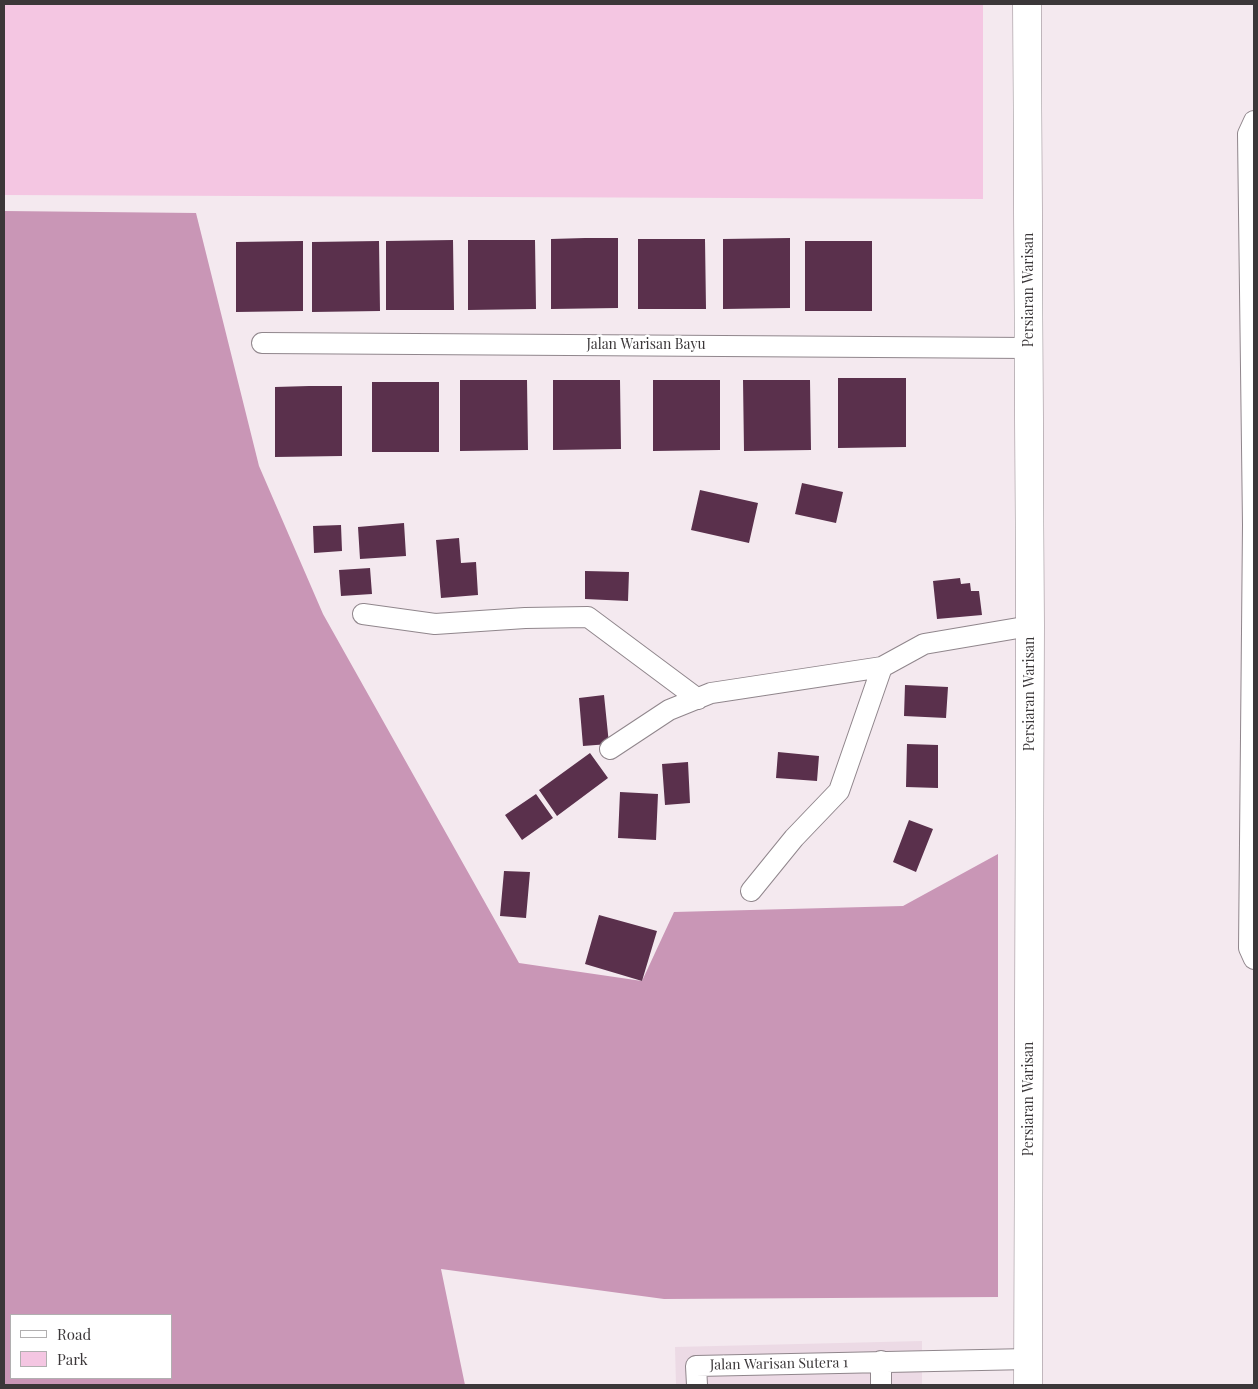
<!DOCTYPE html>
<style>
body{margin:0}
#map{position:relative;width:1258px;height:1389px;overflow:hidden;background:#f4e9ef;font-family:"Playfair Display",serif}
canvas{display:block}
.frame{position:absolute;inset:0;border:5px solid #3b3739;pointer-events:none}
.legend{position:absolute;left:10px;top:1314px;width:162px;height:65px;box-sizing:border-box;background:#fff;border:1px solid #b1afb0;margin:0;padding:6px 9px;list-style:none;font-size:15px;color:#3b3739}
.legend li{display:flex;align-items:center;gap:10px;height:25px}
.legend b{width:25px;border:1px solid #b1afb0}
</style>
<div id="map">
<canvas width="1258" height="1389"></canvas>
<div class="frame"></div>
<ul class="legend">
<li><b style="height:6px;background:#fff"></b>Road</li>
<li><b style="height:14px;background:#f4c6e2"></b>Park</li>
</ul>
</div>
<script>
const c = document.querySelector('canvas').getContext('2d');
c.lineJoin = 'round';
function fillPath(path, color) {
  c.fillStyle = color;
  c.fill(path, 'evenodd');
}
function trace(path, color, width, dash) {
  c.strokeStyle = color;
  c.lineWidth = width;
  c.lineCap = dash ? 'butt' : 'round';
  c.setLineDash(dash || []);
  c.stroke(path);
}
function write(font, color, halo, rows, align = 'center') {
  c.font = font + ' "Playfair Display",serif';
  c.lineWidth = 5;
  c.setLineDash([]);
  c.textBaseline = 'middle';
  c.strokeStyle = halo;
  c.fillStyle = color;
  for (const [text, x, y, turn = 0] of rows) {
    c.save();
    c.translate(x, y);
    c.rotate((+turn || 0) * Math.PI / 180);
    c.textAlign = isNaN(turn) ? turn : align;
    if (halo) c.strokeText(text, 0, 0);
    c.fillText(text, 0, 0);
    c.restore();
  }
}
const built = new Path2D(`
 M922 1341V1385H676L675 1347Z`);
const green = new Path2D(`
 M4 4H983V199L4 195Z`);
const forest = new Path2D(`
 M4 211 196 213 259 466 323 614 519 963 642 981 674 912 903 906 998 854V1297L664 1299 441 1269 465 1385H4ZM11 1315H171V1378H11Z`);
const building = new Path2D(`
 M585 238H618V308L551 309V239Z
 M790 238V308L723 309V239Z
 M638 239H705L706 309H638Z
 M453 240 454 310H386V241Z
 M468 240H535L536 309 468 310Z
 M303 241V311L236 312V242Z
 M379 241 380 311 312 312V242Z
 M805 241H872V311H805Z
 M838 378H906V447L838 448Z
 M460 380H527L528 450 460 451Z
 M553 380H620L621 449 553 450Z
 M653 380H720V450L653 451Z
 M743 380H810L811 450 744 451Z
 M372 382H439V452H372Z
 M309 386H342V456L275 457V387Z
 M802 483 843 492 836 523 795 514Z
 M700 490 758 503 749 543 691 530Z
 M404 523 406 556 360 559 358 527Z
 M341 525 342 551 314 553 313 526Z
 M459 538 461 563 476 562 478 595 441 598 436 540Z
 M370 568 372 594 341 596 339 570Z
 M585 571 629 572 628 601 585 599Z
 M960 578 961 584 970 583 971 591H979L982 615 937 619 933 581Z
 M905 685 948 687 946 718 904 716Z
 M604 695 609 744 583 746 579 698Z
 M907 744 938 745V788L906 787Z
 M778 752 819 756 817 781 776 778Z
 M590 753 608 778 557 816 539 790Z
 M688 762 690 803 665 805 662 764Z
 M620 792 658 794 656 840 618 838Z
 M536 794 553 818 522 840 505 815Z
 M909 820 933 829 916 872 893 862Z
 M504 871 530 872 526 918 500 916Z
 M599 915 657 931 642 981 585 964Z`);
const minor = new Path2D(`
 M1254 121 1248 134 1253 525 1249 948 1254 959
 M262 343 1029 348
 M363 614 435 624 525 618 588 617 698 699
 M610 749 669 710 711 693 882 667
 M751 891 794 838 839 791 882 667 924 644 1030 626
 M881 1361V1385
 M697 1385 696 1366 1029 1359`);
const secondary = new Path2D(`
 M1027 4 1030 626 1028 1385`);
const streetNames = [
 ["Persiaran Warisan",1029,290,-90],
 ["Jalan Warisan Bayu",646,345],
 ["Persiaran Warisan",1030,694,-90],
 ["Persiaran Warisan",1029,1099,-90],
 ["Jalan Warisan Sutera 1",779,1364,-1]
];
fillPath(built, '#ecdae5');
fillPath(green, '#f4c6e2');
fillPath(forest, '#c996b6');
fillPath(building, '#5a304c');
trace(minor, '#90868c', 22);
trace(secondary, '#90868c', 29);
trace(minor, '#fff', 20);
trace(secondary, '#fff', 28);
write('14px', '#3b3739', '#fff', streetNames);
</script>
